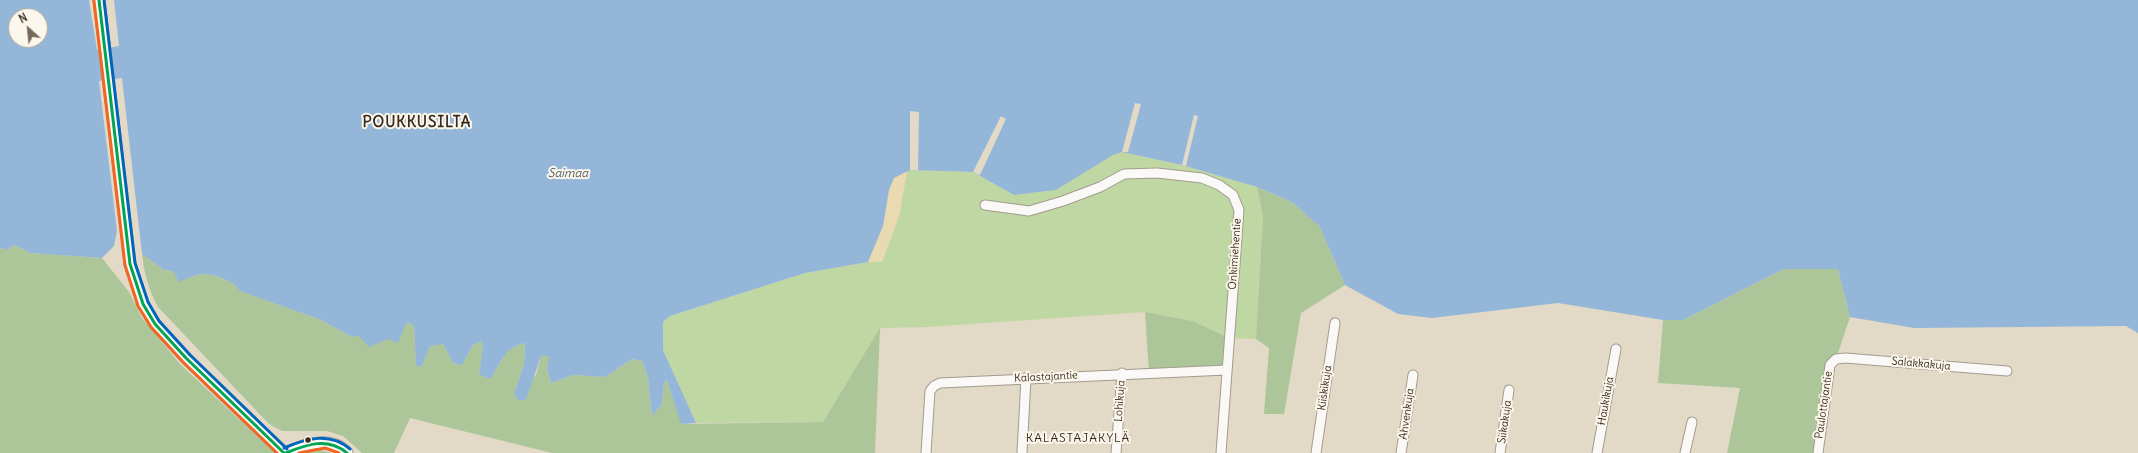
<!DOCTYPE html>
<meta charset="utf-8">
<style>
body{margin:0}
#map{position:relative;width:2138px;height:453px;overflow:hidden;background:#e2d9c7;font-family:Delius,sans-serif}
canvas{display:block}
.north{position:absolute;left:8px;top:8px;width:40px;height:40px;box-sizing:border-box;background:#fbf7ec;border:1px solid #aea59a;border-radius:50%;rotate:333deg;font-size:11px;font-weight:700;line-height:16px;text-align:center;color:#3b2a1e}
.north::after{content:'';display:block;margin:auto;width:14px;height:18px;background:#756759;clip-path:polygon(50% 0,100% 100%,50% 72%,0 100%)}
</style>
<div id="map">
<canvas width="2138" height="453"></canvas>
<div class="north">N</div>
</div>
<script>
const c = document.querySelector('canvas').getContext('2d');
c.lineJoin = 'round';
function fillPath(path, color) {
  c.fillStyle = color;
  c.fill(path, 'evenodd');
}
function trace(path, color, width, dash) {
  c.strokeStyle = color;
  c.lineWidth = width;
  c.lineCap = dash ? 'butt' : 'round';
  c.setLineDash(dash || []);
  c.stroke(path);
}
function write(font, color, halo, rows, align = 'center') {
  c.font = font + ' Delius,sans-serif';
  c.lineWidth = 4;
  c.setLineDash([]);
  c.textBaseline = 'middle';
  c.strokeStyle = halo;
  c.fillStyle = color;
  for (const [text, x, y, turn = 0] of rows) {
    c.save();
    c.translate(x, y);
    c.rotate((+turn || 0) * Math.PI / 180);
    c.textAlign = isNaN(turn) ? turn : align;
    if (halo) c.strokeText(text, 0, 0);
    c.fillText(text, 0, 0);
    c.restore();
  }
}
const green = new Path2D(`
 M1122 152 1186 166 1257 187 1263 216 1256 339 1229 338 1193 321 1145 312 927 327 881 328 823 422 696 423 663 350V322L670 316 805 273 868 262H882L899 216 907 171 910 170 973 172 1014 195 1056 190 1113 155Z`);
const forest = new Path2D(`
 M1257 187 1292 202 1320 227 1345 285 1301 313 1284 414H1264L1269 348 1256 339 1263 216Z
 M15 245 30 253 102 258 129 292 142 318 180 364 275 453H0V248L7 250Z
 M142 254 164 270 173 271 179 281C185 279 191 277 197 275 211 272 233 280 241 291L321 320 352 337 407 322 414 326 416 366H422L430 346 443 344 453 363 462 365 473 345 481 340 483 345 479 375 491 379C500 363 506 346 525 343L524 364 514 394 536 375 541 356H550L547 368 551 383 573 375 605 377 632 359 642 361 648 378 652 416 662 404 664 383 667 380 682 424 823 422 880 328 875 453H552L410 418 394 453H362L343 436 327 431H282L269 424 158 307C149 290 144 274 142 254Z
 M1784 269H1838L1850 317 1836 359 1818 453H1727L1740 388 1658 383 1663 320H1683Z
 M1145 312 1193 321 1229 338 1227 370 1149 374Z
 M309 449 321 450 332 453H306Z`);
const sand = new Path2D(`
 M907 171 899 216 882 262H868L883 226 889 190 894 178Z`);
const water = new Path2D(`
 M0 0H89L97 50 119 46 114 0H2138V333L2126 326 1914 328 1850 317 1838 269H1784L1683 320H1663L1558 303 1432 318 1398 314 1345 285 1320 227 1292 202 1257 187 1182 165 1122 152 1113 155 1056 190 1014 195 973 172 910 170 894 178 889 190 883 226 868 262 805 273 670 316 663 322V350L696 423 681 424 667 380 664 383 662 404 652 416 648 378 642 361 632 359 605 377 573 375 551 383 547 368 549 356H541L526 400H518L514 394 524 364 525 343C506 346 500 363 491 379L479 375 483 345 481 341 473 345 462 365 453 363 443 344 430 346 422 366H416L414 326 407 322 398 343 388 339 369 347 359 336 352 337 321 320 240 291C233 280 211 272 197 275 191 277 185 279 179 282L173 271 164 270 142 254 122 78 99 81 117 231 114 246 102 258 30 253 15 245 7 250 0 248ZM16 16H40V40H16Z`);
const pier = new Path2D(`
 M1135 103 1141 104 1128 152H1122Z
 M910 111 919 112 918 170H910Z
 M1194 115 1198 116 1186 166 1182 165Z
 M1001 116 1006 119 980 175 973 172Z`);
const minor = new Path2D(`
 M985 205 1029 211 1063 201 1100 187 1124 174 1157 173 1202 178 1219 185 1233 195 1239 210 1221 453
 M926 453 930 391 934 386 940 383 1227 370
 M1022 453 1026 378
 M1116 453 1122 373
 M1316 453 1335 323
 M1401 453 1413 375
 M1500 453 1509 390
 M1597 453 1616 349
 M1685 453 1692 422
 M1818 453 1830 365 1836 359 1845 358 2007 371`);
const tertiary = new Path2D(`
 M99 0 130 264 143 304 155 324 186 358 284 453
 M286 453C305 444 331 435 347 453`);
const bus1 = new Path2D(`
 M99 0 130 264 143 304 155 324 186 358 284 453
 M286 453C307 444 328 437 347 453`);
const bus2 = new Path2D(`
 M94 1 125 265 138 306 151 327 183 362 277 453
 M299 453 325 448 339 453`);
const bus3 = new Path2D(`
 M104 0 135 263 148 302 159 321 190 355 287 449
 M284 448C307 438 330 432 350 449`);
const markers = [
 [308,440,3.5,"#3b2a1e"]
];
const streetNames = [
 ["Onkimiehentie",1235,254,-86],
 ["Salakkakuja",1921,364,5],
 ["Kalastajantie",1046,377,-3],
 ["Kiiskikuja",1325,388,-82],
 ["Lohikuja",1120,401,-86],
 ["Haukikuja",1606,401,-80],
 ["Paulottajantie",1824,405,-82],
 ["Ahvenkuja",1407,414,-82],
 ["Siikakuja",1505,422,-82]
];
const waterNames = [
 ["Saimaa",568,174]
];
const neighbourhoodNames = [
 ["KALASTAJAKYLÄ",1078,439]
];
const districtNames = [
 ["POUKKUSILTA",417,123]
];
fillPath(green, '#bfd7a3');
fillPath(forest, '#adc699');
fillPath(sand, '#e9dab0');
fillPath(water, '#94b6d8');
fillPath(pier, '#e2d9c7');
trace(minor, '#a29b8f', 11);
trace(tertiary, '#a29b8f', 13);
trace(minor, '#fbf9f7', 9);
trace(tertiary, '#fbf9f7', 11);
trace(bus1, '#00a651', 3);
trace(bus2, '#f26522', 3);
trace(bus3, '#0065bd', 3);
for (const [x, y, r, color] of markers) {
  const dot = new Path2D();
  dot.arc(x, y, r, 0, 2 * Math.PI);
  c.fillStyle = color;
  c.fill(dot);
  trace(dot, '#fbf7ec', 1.5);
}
write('11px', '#3b2a1e', '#fbf7ec', streetNames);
write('italic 12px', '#4e5662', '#fbf7ec', waterNames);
c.letterSpacing = '1px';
write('12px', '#3b2a1e', '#fbf7ec', neighbourhoodNames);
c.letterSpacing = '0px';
c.letterSpacing = '1px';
write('bold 15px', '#3b2a1e', '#fbf7ec', districtNames);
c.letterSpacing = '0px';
</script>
